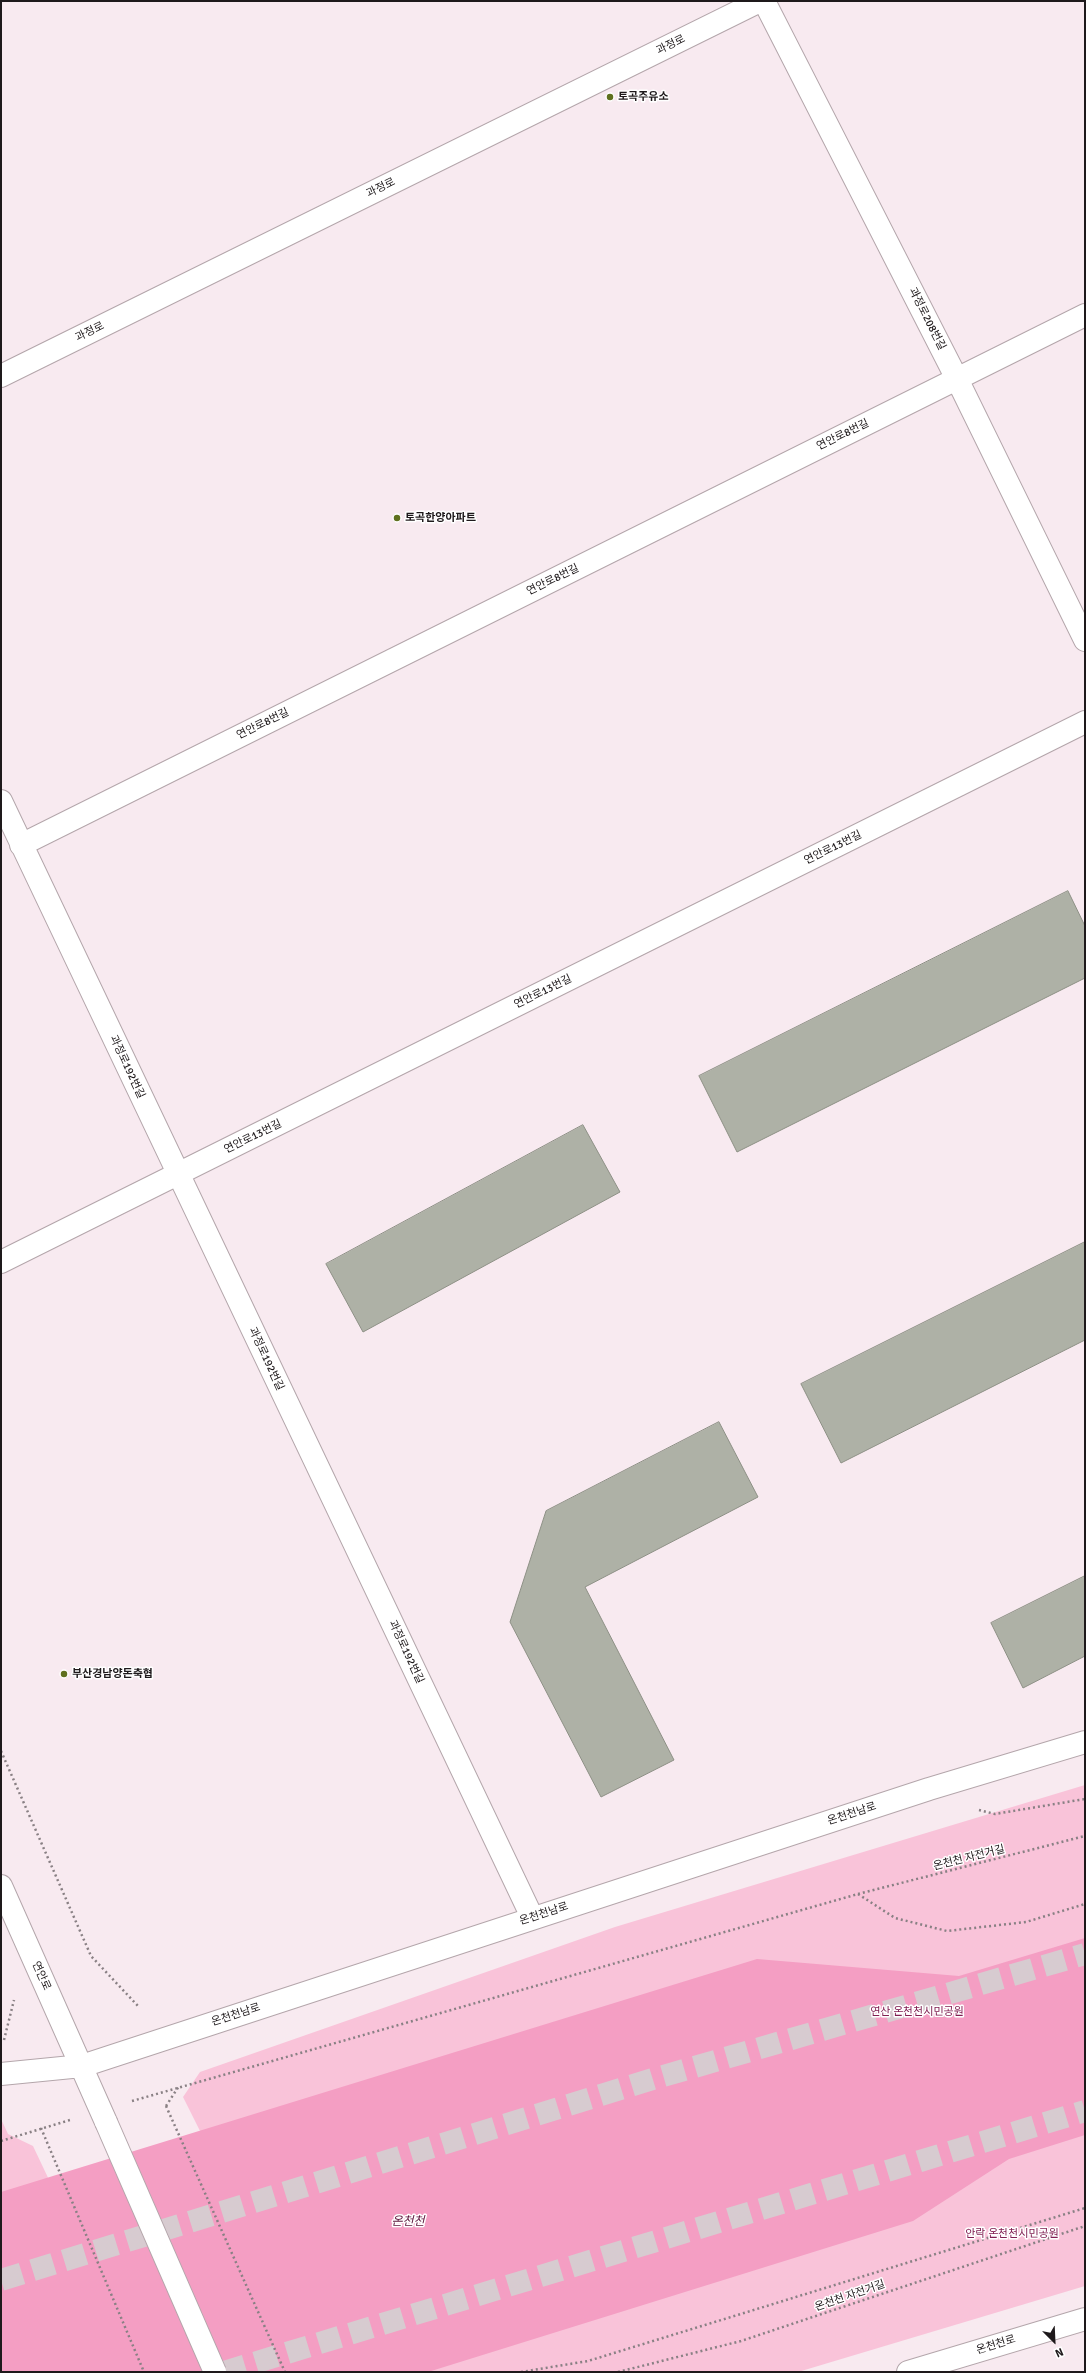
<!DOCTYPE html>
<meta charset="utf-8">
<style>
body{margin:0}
#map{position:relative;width:1086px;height:2373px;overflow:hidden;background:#f8eaf0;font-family:Signika,sans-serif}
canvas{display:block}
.frame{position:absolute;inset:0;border:2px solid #1e191b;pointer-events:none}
.north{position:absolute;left:1034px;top:2321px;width:40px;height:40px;-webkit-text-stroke:3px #fff;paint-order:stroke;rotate:156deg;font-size:11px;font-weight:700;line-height:16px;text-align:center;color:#1e191b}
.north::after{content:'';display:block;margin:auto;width:14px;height:18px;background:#1e191b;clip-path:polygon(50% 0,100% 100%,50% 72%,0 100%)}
</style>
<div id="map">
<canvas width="1086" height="2373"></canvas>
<div class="frame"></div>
<div class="north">N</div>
</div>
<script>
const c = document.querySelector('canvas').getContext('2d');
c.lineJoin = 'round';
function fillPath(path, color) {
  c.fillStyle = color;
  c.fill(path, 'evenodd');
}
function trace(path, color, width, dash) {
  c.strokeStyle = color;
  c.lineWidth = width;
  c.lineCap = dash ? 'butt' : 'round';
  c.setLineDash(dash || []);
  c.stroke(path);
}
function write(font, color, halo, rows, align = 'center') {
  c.font = font + ' Signika,"Noto Sans KR",sans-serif';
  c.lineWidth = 3;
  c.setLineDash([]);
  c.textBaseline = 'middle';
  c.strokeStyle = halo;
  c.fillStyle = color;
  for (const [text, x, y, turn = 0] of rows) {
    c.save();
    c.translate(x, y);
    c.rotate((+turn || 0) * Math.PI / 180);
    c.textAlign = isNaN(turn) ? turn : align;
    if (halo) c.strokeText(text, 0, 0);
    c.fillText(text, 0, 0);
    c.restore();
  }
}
const green = new Path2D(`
 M1085 1785V2286L798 2372H363L212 2155 183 2097 200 2072 615 1927Z
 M1 2119 8 2134 33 2146 60 2203 1 2222Z`);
const water = new Path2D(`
 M1085 1938V2135L1009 2159 913 2221 428 2372H1V2192L757 1959 959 1976Z`);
const building = new Path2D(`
 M1068 891 1085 926V978L737 1152 699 1076Z
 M583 1125 620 1192 363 1332 326 1264Z
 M1085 1242V1340L841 1463 801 1384Z
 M719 1422 758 1497 585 1587 674 1760 601 1797 510 1622 546 1511Z
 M1085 1576V1656L1023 1688 991 1623Z`);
const highwayTunnel = new Path2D(`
 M1 2280 653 2079 1085 1954
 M224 2372 1085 2111`);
const path = new Path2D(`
 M1 1751 91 1956 138 2006
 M979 1810 995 1814 1085 1799
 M858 1894 1085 1836
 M4 2040 14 2000
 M132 2101 858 1894 895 1918 947 1931 1026 1922 1085 1904
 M166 2106 179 2086
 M1 2141 70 2120
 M521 2372 588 2361 1085 2208
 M618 2372 741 2341 1085 2226`);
const street = new Path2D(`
 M764 1 957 379 1085 640
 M1 801 532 1917
 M21 845 1085 315
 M1 1262 1085 722`);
const secondary = new Path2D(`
 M1 376 760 1
 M1 1886 106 2122
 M1 2074 82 2066 929 1789 1085 1742
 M908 2372 1085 2319`);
const pathBridge = new Path2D(`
 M166 2106 285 2372
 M41 2128 144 2372`);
const secondaryBridge = new Path2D(`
 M106 2122 215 2372`);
const markers = [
 [610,97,4,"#5f701e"],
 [397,518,4,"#5f701e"],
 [64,1674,4,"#5f701e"]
];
const streetNames = [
 ["과정로",671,45,-26],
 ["과정로",381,188,-26],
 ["과정로208번길",927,319,63],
 ["과정로",90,332,-26],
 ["연안로8번길",843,435,-26],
 ["연안로8번길",553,580,-26],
 ["연안로8번길",263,724,-26],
 ["연안로13번길",833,848,-26],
 ["연안로13번길",543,992,-26],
 ["과정로192번길",127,1067,65],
 ["연안로13번길",253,1137,-26],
 ["과정로192번길",266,1359,65],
 ["과정로192번길",406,1652,65],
 ["온천천남로",852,1814,-18],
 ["온천천 자전거길",969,1858,-14],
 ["온천천남로",544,1914,-18],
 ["연안로",41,1976,66],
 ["온천천남로",236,2015,-18],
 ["온천천 자전거길",850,2296,-19],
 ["온천천로",996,2345,-17]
];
const poiNames = [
 ["토곡주유소",618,97],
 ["토곡한양아파트",405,518],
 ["부산경남양돈축협",72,1674]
];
const parkNames = [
 ["연산 온천천시민공원",917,2012],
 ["안락 온천천시민공원",1012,2234]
];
const waterNames = [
 ["온천천",408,2222]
];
fillPath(green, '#f9c3d9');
fillPath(water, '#f49ec3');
fillPath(building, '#aeb1a6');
trace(building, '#8d9085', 1);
trace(highwayTunnel, '#d7cbd0', 22, [22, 11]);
trace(street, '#b4a6ab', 24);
trace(secondary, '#b4a6ab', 24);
trace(path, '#898084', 2.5, [2, 3]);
trace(street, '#fff', 22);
trace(secondary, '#fff', 22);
trace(secondaryBridge, '#b4a6ab', 24, []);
trace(pathBridge, '#898084', 2.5, [2, 3]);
trace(secondaryBridge, '#fff', 22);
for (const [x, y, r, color] of markers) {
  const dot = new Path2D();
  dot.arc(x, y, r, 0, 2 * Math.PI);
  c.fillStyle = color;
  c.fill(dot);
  trace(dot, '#fff', 1.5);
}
write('11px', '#1e191b', '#fff', streetNames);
write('bold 11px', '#1e191b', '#fff', poiNames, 'left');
write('11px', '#801e52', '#fff', parkNames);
write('italic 12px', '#5b1239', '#fff', waterNames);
</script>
